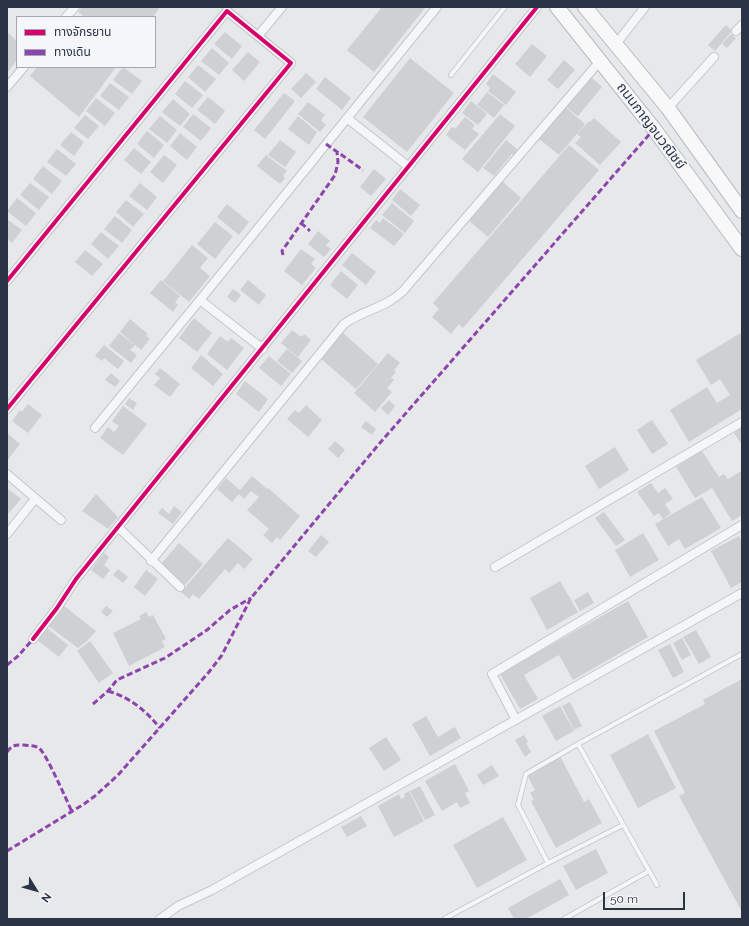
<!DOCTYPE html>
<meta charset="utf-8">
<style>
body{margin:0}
#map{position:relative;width:749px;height:926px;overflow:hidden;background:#e6e8ea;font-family:Raleway,"Noto Sans Thai",sans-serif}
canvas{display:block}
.frame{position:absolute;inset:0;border:8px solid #2b3445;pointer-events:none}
.legend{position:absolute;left:16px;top:16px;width:140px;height:52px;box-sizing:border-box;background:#f4f6f9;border:1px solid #a4a8b1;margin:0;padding:5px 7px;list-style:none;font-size:12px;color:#2b3445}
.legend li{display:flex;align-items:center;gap:8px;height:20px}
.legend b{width:20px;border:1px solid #a4a8b1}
.north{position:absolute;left:16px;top:870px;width:40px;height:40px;-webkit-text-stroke:3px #f4f6f9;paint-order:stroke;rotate:127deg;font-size:11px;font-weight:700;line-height:16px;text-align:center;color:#2b3445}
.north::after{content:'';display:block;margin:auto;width:14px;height:18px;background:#2b3445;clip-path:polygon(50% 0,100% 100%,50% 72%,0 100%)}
.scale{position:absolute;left:603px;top:892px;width:82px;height:18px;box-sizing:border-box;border:2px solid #2b3445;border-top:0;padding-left:5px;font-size:12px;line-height:14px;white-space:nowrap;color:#2b3445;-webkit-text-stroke:3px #f4f6f9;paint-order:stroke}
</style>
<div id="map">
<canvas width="749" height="926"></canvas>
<div class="frame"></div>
<ul class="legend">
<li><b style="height:5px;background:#d6006c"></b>ทางจักรยาน</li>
<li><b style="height:5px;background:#8e44ad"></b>ทางเดิน</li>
</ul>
<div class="north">N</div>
<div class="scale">50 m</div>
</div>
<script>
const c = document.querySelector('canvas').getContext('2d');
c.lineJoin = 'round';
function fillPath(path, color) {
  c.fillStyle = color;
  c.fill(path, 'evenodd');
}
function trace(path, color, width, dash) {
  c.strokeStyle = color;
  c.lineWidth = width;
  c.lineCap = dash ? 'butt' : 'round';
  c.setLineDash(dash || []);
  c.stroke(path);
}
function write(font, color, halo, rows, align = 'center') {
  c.font = font + ' Raleway,"Noto Sans Thai",sans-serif';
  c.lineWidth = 3.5;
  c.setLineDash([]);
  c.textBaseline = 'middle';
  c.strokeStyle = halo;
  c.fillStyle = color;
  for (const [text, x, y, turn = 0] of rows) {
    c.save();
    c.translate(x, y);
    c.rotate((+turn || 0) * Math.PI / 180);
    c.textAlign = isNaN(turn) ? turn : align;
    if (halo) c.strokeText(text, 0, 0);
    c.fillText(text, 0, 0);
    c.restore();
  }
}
const building = new Path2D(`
 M82 7H160L153 17H85L78 12Z
 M382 7H424L425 8 374 72 347 50Z
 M726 25 732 31 715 51 708 45Z
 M225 32 242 46 232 59 214 44Z
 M8 33 17 41V60L7 73Z
 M731 34 736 38 727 48 722 44Z
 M532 44 547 56 530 77 515 64Z
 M212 48 229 63 219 75 201 61Z
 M248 52 260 62 244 81 232 70Z
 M410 58 454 93 407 152 363 117Z
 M564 60 575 70 558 89 547 80Z
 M198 65 216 79 205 92 188 77Z
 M37 67H116L79 117 30 76Z
 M123 67 142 81 132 94 113 80Z
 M306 73 316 82 301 98 291 89Z
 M493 74 516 92 506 105 488 91 490 88 486 84Z
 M325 77 351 98 342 110 316 89Z
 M591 77 602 87 578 116 566 107Z
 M185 81 203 95 192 108 175 94Z
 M110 83 129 97 119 110 100 96Z
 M487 92 504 105 494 118 477 105Z
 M284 93 295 101 265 139 254 130Z
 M208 97 225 111 215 124 197 110Z
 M96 98 115 113 105 126 86 111Z
 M173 99 190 114 180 126 162 112Z
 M471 101 487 114 478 125 462 113Z
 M308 102 325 115 321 120 326 125 320 132 298 114Z
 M564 106 585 124 559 155 538 138Z
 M193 114 211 128 201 141 183 127Z
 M500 114 515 126 478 172 462 159Z
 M85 115 99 126 88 139 74 128Z
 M160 116 177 130 167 143 149 129Z
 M298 116 317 132 309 145 288 129Z
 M465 117 475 125 472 129 479 134 465 150 446 135 452 127 455 129Z
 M594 118 621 142 600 165 575 143 581 137 577 134 589 121 590 122Z
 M147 131 164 145 154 158 137 144Z
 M71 132 84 142 74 156 60 145Z
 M180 133 197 147 187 160 170 146Z
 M280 140 296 152 285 167 268 155Z
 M506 140 518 150 514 155 512 154 494 176 483 168Z
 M569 145 599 170 463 328 459 324 451 334 432 317 439 309 433 303Z
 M134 148 151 162 141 174 124 160Z
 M57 149 76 164 66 176 47 162Z
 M164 155 177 165 163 183 150 172Z
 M266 155 287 171 283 176 285 178 280 184 257 166Z
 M43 166 62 181 52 194 33 179Z
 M374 169 386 179 371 196 360 187Z
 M502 181 521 198 488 237 468 220Z
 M30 183 49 197 39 210 20 195Z
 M140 183 157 197 147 210 129 196Z
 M400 189 420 205 411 216 392 200Z
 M17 198 36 213 26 226 7 211Z
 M126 200 144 214 133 227 116 212Z
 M392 203 414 221 405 233 382 215Z
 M227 204 249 222 239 235 217 217Z
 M115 216 132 230 122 243 104 229Z
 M383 218 404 234 394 246 370 228 376 220 380 223Z
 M7 219 22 230 12 243 7 239Z
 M215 222 233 236 215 259 197 244Z
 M318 231 330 241 326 245 331 249 324 257 308 244Z
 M101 232 119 246 108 259 91 244Z
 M192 245 208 258 200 268 210 276 189 302 163 281Z
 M301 249 315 259 311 264 316 268 302 285 284 271Z
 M85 250 103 264 92 276 75 262Z
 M352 253 376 272 366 285 342 265Z
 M341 271 358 285 347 299 330 285Z
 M161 280 180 296 175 302 178 305 173 312 150 293Z
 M248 280 266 295 259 305 240 290Z
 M233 289 241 295 235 303 227 297Z
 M194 318 212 333 197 352 179 338Z
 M130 319 148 334 146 336 150 339 141 350 120 332Z
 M292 330 301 337 304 334 311 340 298 357 281 343Z
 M742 332V409L689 442 670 410 707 387 717 403 730 395 720 379 711 385 696 360Z
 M119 333 135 345 130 350 137 355 131 363 109 346Z
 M343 333 378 364 356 389 320 358Z
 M220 336 228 342 231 338 244 348 227 370 207 354Z
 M104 345 124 361 118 369 104 358 102 361 95 356Z
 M287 349 302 361 292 373 277 361Z
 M388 353 400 363 394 370 396 372 391 378 394 380 387 388 392 392 375 412 354 393Z
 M201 355 223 374 213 386 191 368Z
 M269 356 291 374 281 386 259 368Z
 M160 368 180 384 170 397 154 385 160 378 155 374Z
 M111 373 120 381 115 387 105 380Z
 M245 381 268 399 259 412 236 394Z
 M129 398 137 403 133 410 125 404Z
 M389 400 395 406 388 415 381 408Z
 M28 404 42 415 28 433 12 421 20 410 22 412Z
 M306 405 322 420 308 437 287 419 295 410 299 413Z
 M123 406 147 424 123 455 100 438 108 427 114 432 119 426 112 421Z
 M652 420 668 444 652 454 637 430Z
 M366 421 376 429 372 435 361 427Z
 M742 427V445L734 433Z
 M7 433 20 444 7 461Z
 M335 441 345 450 338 458 328 449Z
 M615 447 629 470 599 489 585 466Z
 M702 451 719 477 724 474 728 479 741 471 742 472V515L732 521 712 488 695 498 676 467Z
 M252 476 267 489 268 488 300 516 280 540 277 537 272 543 263 535 269 529 247 510 259 497 251 491 244 499 239 494 232 502 217 489 226 478 240 490Z
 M651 483 658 493 665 488 673 499 665 504 671 513 663 519 659 513 654 516 637 492Z
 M7 488 21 499 8 514 7 513Z
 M96 494 118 517 108 529 82 511Z
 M702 497 721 528 685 549 679 539 668 546 655 524Z
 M174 506 182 512 173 524 158 513 162 508 169 514Z
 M604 512 625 540 616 546 595 518Z
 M643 533 659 560 630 577 615 550Z
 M321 535 329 542 316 557 308 551Z
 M739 536 742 541V582L731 588 711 551Z
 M228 538 253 559 244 569 238 563 229 573 225 569 199 599 193 594 189 599 181 592Z
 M179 543 203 564 185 585 161 564Z
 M104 553 109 557 104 565 110 570 103 579 91 570Z
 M118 569 128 577 123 583 113 575Z
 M146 570 158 579 145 596 134 587Z
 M560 581 578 612 547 630 530 598Z
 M588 592 594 603 580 611 574 600Z
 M628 601 648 637 573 680 559 655 524 675 538 699 520 709 500 674Z
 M63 605 96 631 87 641 78 648 47 625Z
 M106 606 113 611 107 617 101 612Z
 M146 612 149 617 153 615 166 639 162 641 165 647 129 666 113 633 141 619 139 616Z
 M47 628 68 645 59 657 37 640Z
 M696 630 711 657 699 664 683 637Z
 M682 638 691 655 682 660 673 643Z
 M90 641 113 673 99 683 77 651Z
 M670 644 684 672 673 678 658 650Z
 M742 679V912L679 796 685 793 654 731 705 704 703 700Z
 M570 702 582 726 574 730 562 706Z
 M560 706 574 731 556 741 542 716Z
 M426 716 438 737 455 727 461 738 430 756 412 724Z
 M648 734 676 788 638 808 610 755Z
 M524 735 528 742 526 743 531 752 525 757 515 740Z
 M386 737 401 760 384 771 369 748Z
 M558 752 584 802 589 799 602 823 556 848 531 801 534 800 530 793 535 790 525 771Z
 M455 764 469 791 465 793 470 803 460 808 457 802 442 811 425 781Z
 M492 765 499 776 483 785 477 775Z
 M420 786 435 815 425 820 410 791Z
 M409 791 424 821 394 837 378 806 399 794 401 799 405 797 404 794Z
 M361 816 367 826 347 837 341 827Z
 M503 817 527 860 477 888 453 845Z
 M596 849 608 873 576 890 563 866Z
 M560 879 569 895 526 919H514L508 908Z`);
const service = new Path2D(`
 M451 75 505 7
 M578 744 657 885
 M548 863 518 805 526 774 578 744 742 654
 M444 919 548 863 623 825
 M564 919 649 871`);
const minor = new Path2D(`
 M66 17 75 7
 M736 31 742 25
 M258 36 282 7
 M616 44 645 7
 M7 87 24 67
 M668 108 714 57
 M347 118 409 167
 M7 281 227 11 291 63 7 409
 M200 300 263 349
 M95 428 200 300 437 7
 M7 474 61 520
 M118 527 180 587
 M7 534 35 499
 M151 561 344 324C363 310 386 308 403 291L600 61
 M495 567 742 422
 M33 639 57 608 76 579 537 7
 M516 720 492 674 742 525
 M160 919 178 906 212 890 742 593`);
const trunk = new Path2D(`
 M557 7 654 129 742 249
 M585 7 668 108 742 211`);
const quiet = new Path2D(`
 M326 144 363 170
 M301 223 310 231
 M283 255 282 251 335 175 338 162 337 152
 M7 665 18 656 33 639
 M108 691C131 698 145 710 160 728
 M93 704 108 691 117 680 165 658 207 630 230 610 251 598
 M7 752C12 745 15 745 23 745 29 746 34 745 39 748 46 753 67 801 72 812
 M7 851 84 804 95 796 118 775 209 672 222 655 251 598 379 444 654 129`);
const cycleway = new Path2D(`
 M7 281 227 11 291 63 7 409
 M33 639 57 608 76 579 537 7`);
const streetNames = [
 ["ถนนกาญจนวณิชย์",651,126,53]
];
fillPath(building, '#ced0d3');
trace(service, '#c4c6c8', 5.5);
trace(minor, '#c4c6c8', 10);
trace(trunk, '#b8bbbf', 16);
trace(service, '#f5f6f7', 4);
trace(minor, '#f5f6f7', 8);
trace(trunk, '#f8f8f8', 14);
trace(quiet, '#8e44ad', 3, [6, 3]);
trace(cycleway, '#d6006c', 4);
write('14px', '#2b3445', '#f4f6f9', streetNames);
</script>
